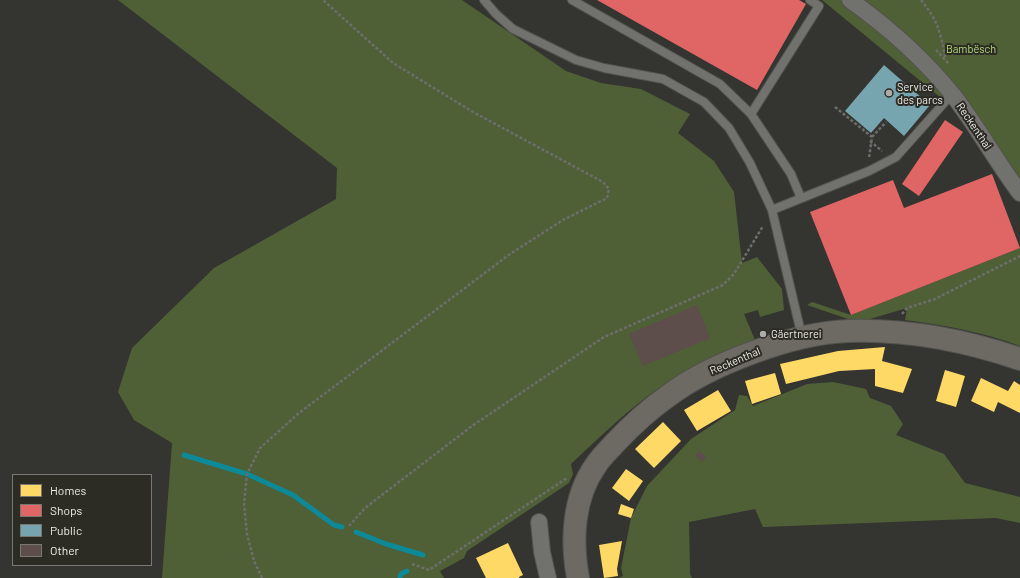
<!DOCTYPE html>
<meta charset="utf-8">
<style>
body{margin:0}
#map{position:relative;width:1020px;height:578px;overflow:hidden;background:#343430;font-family:Barlow,sans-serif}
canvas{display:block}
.legend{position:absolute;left:12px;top:474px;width:140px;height:92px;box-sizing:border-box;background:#2c2b24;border:1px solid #797872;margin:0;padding:5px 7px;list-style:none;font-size:12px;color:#edece8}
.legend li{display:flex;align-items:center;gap:8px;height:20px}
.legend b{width:20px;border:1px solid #797872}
</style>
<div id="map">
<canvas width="1020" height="578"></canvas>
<ul class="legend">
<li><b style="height:11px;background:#ffd966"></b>Homes</li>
<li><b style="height:11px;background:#e06666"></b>Shops</li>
<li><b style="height:11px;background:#76a5af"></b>Public</li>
<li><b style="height:11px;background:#5d4e4c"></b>Other</li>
</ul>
</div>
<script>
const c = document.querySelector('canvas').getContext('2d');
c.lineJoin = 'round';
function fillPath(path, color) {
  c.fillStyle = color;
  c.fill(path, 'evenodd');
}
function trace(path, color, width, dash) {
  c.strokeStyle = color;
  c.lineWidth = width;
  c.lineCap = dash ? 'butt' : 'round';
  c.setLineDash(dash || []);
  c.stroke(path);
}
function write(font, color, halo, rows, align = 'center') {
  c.font = font + ' Barlow,sans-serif';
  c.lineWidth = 4;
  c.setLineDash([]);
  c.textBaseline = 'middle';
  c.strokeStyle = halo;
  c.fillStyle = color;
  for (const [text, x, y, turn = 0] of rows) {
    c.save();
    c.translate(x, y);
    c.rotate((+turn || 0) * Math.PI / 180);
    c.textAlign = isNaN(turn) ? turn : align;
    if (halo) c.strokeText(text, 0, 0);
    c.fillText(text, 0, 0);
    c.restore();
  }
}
const green = new Path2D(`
 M118 0H462L566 71 601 83 641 89 690 114 678 133 714 161 734 192 742 263 757 257 782 289 784 310 760 317 758 310 744 314 755 340C723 354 691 367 662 386 629 408 600 437 571 464L573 474 569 483 467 551 464 558 440 571 444 578H162L172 443 134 420 118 392 132 348 214 268 336 199 337 168Z
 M822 0H1020V193L952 94 946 102Z
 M1020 248V346C983 332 944 325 905 320L907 308 870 319 851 320 807 305 812 302 851 315Z
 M833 382 866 389 870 398 891 406 903 424 896 435 944 454 965 483 1020 497V523L996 518 763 527 755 509 689 522 690 574 692 578H618L623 576 621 568 631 518 647 486 691 439 735 410 739 395 747 396 753 406 807 384Z`);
const homes = new Path2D(`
 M885 347 882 361 912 369 903 393 875 386V369L839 371 786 384 780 364 838 351Z
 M945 370 965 376 956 407 936 401Z
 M775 373 781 394 752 404 745 381Z
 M981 378 1008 391 1014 381 1020 385V413L998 402 994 412 971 401Z
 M718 390 731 411 697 431 684 410Z
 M663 422 681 441 654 468 635 449Z
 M626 469 643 481 629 501 612 488Z
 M621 504 634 509 631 518 618 514Z
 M622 541 617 569 618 576 604 578 599 545Z
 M508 543 523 575 519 577V578H486L476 558Z`);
const shops = new Path2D(`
 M597 0H799L806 4 757 90Z
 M945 120 963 132 919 196 902 184Z
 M992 174 1020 248 851 315 810 212 893 180 904 208Z`);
const public = new Path2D(`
 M884 65 930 105 904 136 884 118 871 133 845 111Z`);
const stream = new Path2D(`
 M184 455 247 474 293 495 334 525 342 527
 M356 532 386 544 423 555
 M400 578 401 574 407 571`);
const building = new Path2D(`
 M697 305 710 338 643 366 629 334Z
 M699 451 706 457 702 462 695 456Z`);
const path = new Path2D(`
 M921 0C937 19 941 33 945 57
 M936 50 949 64
 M835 107 872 137 869 158
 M872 137 886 122
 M870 141 882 151
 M902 314 907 308 935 299 1020 256
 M349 526 365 508 472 426 604 337 723 285 734 274 763 226
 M412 564 429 570 567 478
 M262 578 254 561 247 534 244 504 247 474 260 448 299 413 510 254 563 220 607 198 609 189 603 182 473 112 393 63 323 0`);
const lane = new Path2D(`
 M484 0 496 14 513 29 576 60 604 68 663 79 704 102 729 128 750 163 772 210
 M572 0 720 84 751 114 791 174 801 198
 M751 114 819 6 810 0
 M802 337 772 210 869 171 896 157 952 94`);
const street = new Path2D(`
 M850 0C888 27 923 58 953 95 977 126 996 161 1020 193
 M539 522 542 552 548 578`);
const secondary = new Path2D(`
 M578 578C571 540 573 497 596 465 601 457 608 451 614 444 630 427 648 410 668 396 712 363 794 333 848 331 908 329 964 340 1020 359`);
const markers = [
 [889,93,4,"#acaca8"],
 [763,334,4,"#acaca8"]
];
const parkNames = [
 ["Bambësch",971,49]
];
const poiNames = [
 ["Service",897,87],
 ["des parcs",897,100],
 ["Gäertnerei",771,334]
];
const streetNames = [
 ["Reckenthal",974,126,56],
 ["Reckenthal",735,361,-23]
];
fillPath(green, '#4f6036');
fillPath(homes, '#ffd966');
fillPath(shops, '#e06666');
fillPath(public, '#76a5af');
trace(stream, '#0d8997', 5);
fillPath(building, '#5d4e4c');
trace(lane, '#52524e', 10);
trace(street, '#52524e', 18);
trace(secondary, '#52524e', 24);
trace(path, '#6d6d6b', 2.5, [3, 2]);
trace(lane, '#71716e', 8);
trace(street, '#71716e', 16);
trace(secondary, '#6d6a64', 22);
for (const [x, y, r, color] of markers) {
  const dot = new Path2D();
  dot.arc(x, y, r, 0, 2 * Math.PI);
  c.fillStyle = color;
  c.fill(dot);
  trace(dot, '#2c2b24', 1.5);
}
write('11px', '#b5dd7c', '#2c2b24', parkNames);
write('11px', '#edece8', '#2c2b24', poiNames, 'left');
write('11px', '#edece8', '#2c2b24', streetNames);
</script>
